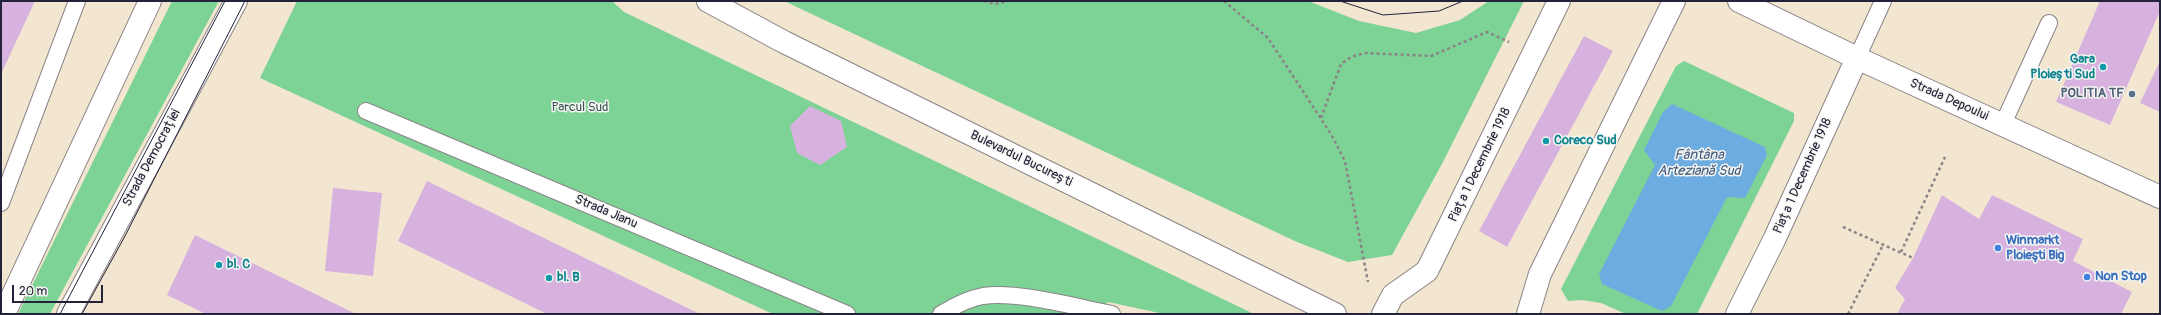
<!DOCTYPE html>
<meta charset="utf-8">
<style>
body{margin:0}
#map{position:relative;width:2161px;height:315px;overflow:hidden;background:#f2e6d1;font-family:Pangolin,sans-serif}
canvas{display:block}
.frame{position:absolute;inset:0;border:2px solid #22223b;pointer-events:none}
.scale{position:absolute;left:12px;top:285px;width:91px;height:18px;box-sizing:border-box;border:2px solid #22223b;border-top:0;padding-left:5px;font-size:12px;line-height:14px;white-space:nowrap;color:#22223b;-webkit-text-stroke:3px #f6f6f2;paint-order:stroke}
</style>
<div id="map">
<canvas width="2161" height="315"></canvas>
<div class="frame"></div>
<div class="scale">20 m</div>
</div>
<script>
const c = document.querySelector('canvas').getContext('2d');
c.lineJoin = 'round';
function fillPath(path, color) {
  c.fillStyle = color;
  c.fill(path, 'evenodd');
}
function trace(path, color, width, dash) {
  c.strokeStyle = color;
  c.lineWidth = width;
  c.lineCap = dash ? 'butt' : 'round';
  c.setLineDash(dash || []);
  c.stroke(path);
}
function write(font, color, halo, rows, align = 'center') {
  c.font = font + ' Pangolin,sans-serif';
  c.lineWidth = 3;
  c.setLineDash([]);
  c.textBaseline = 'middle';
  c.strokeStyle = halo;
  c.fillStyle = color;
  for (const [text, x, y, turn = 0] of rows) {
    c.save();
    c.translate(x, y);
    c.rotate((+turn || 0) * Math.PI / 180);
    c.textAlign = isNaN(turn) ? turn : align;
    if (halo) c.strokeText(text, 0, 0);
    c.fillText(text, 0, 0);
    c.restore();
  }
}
const green = new Path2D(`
 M172 1H219L50 314H18Z
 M297 1H612L624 12 1254 314H1164L1108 302 1098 314H773L260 78Z
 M784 1H1308L1359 21 1416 33 1460 20 1489 1H1524L1443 162 1392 255 1348 262 1297 242Z
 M1684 61 1794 113V121L1697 314H1626L1601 303 1582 300 1568 301 1561 289 1676 66Z`);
const water = new Path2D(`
 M1672 104 1765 147 1767 155 1745 198 1727 197 1671 306 1662 311 1602 284 1599 274 1655 165 1644 150 1663 112Z`);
const building = new Path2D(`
 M1 1H35L1 74Z
 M2100 1H2160V11L2110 125 2056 102Z
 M1584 36 1613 51 1507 247 1479 231Z
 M2160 61V112L2140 103Z
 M810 106 841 121 847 147 820 165 797 153 790 126Z
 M427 181 700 314H547L398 241Z
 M333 188 382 193 373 276 325 271Z
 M1942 195 1979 219 1992 195 2083 239 2073 261 2132 292 2121 314H1897L1905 299 1895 288 1913 258Z
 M195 235 356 314H206L167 295Z`);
const path = new Path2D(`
 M984 1 994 4 1009 1
 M1224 1 1268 38 1331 134 1345 161 1368 282
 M1321 118 1341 64 1351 57 1365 53 1431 56 1487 32 1509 42
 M1843 227 1913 258
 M1901 252 1945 157
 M1848 314 1883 245`);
const lane = new Path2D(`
 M1857 58 1883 1
 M366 111 847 314
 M2003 124 2049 23
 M1 203 77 1
 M941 314C954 306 967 299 983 296 1019 291 1075 307 1112 314`);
const secondary = new Path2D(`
 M1739 1 1857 58 2160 197
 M4 314 150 1
 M68 314 236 1
 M1383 314 1393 295 1427 271 1559 1
 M1528 314 1540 274 1674 1
 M1737 314 1774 240 1857 58`);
const primary = new Path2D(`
 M708 1 784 42 1335 314`);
const tram = new Path2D(`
 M1340 1 1383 15 1439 11 1463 1
 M60 314 225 1
 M82 314 125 236 245 1`);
const markers = [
 [2103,67,4,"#0f9aa8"],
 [2132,94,4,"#5c6f8a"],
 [1546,141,4,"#0f9aa8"],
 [1998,248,4,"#3f7fe0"],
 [219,265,4,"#0f9aa8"],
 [2087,277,4,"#3f7fe0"],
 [549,278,4,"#0f9aa8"]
];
const cultureNames = [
 ["Gara",2095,60,"right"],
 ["Ploiești Sud",2095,75,"right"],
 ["Coreco Sud",1554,141],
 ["bl. C",227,265],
 ["bl. B",557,278]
];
const serviceNames = [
 ["POLITIA TF",2124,94]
];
const streetNames = [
 ["Strada Depoului",1949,100,24],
 ["Strada Democrației",152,158,-62],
 ["Bulevardul București",1021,159,26],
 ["Piața 1 Decembrie 1918",1480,165,-64],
 ["Piața 1 Decembrie 1918",1803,176,-66],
 ["Strada Jianu",606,212,23]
];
const parkNames = [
 ["Parcul Sud",580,108]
];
const shopNames = [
 ["Winmarkt",2006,241],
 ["Ploieşti Big",2006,256],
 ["Non Stop",2095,277]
];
const waterNames = [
 ["Fântâna",1699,155],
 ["Arteziană Sud",1699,171]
];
fillPath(green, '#7dd295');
fillPath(water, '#6dace0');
fillPath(building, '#d7b2df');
trace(lane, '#8a8486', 18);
trace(secondary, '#8a8486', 24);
trace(primary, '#8a8486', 24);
trace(path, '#8a8486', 2.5, [3, 3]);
trace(lane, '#fff', 16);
trace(secondary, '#fff', 22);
trace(primary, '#fff', 22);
trace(tram, '#22223b', 1);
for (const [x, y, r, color] of markers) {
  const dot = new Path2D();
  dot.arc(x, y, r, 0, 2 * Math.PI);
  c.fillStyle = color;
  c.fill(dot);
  trace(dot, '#f6f6f2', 1.5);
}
write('bold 13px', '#0d838f', '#f6f6f2', cultureNames, 'left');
write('bold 13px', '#4e5e75', '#f6f6f2', serviceNames, 'right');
write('13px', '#22223b', '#f6f6f2', streetNames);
write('13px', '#3d5756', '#f6f6f2', parkNames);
write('bold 13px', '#366cbe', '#f6f6f2', shopNames, 'left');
write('italic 14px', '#40597d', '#f6f6f2', waterNames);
</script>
